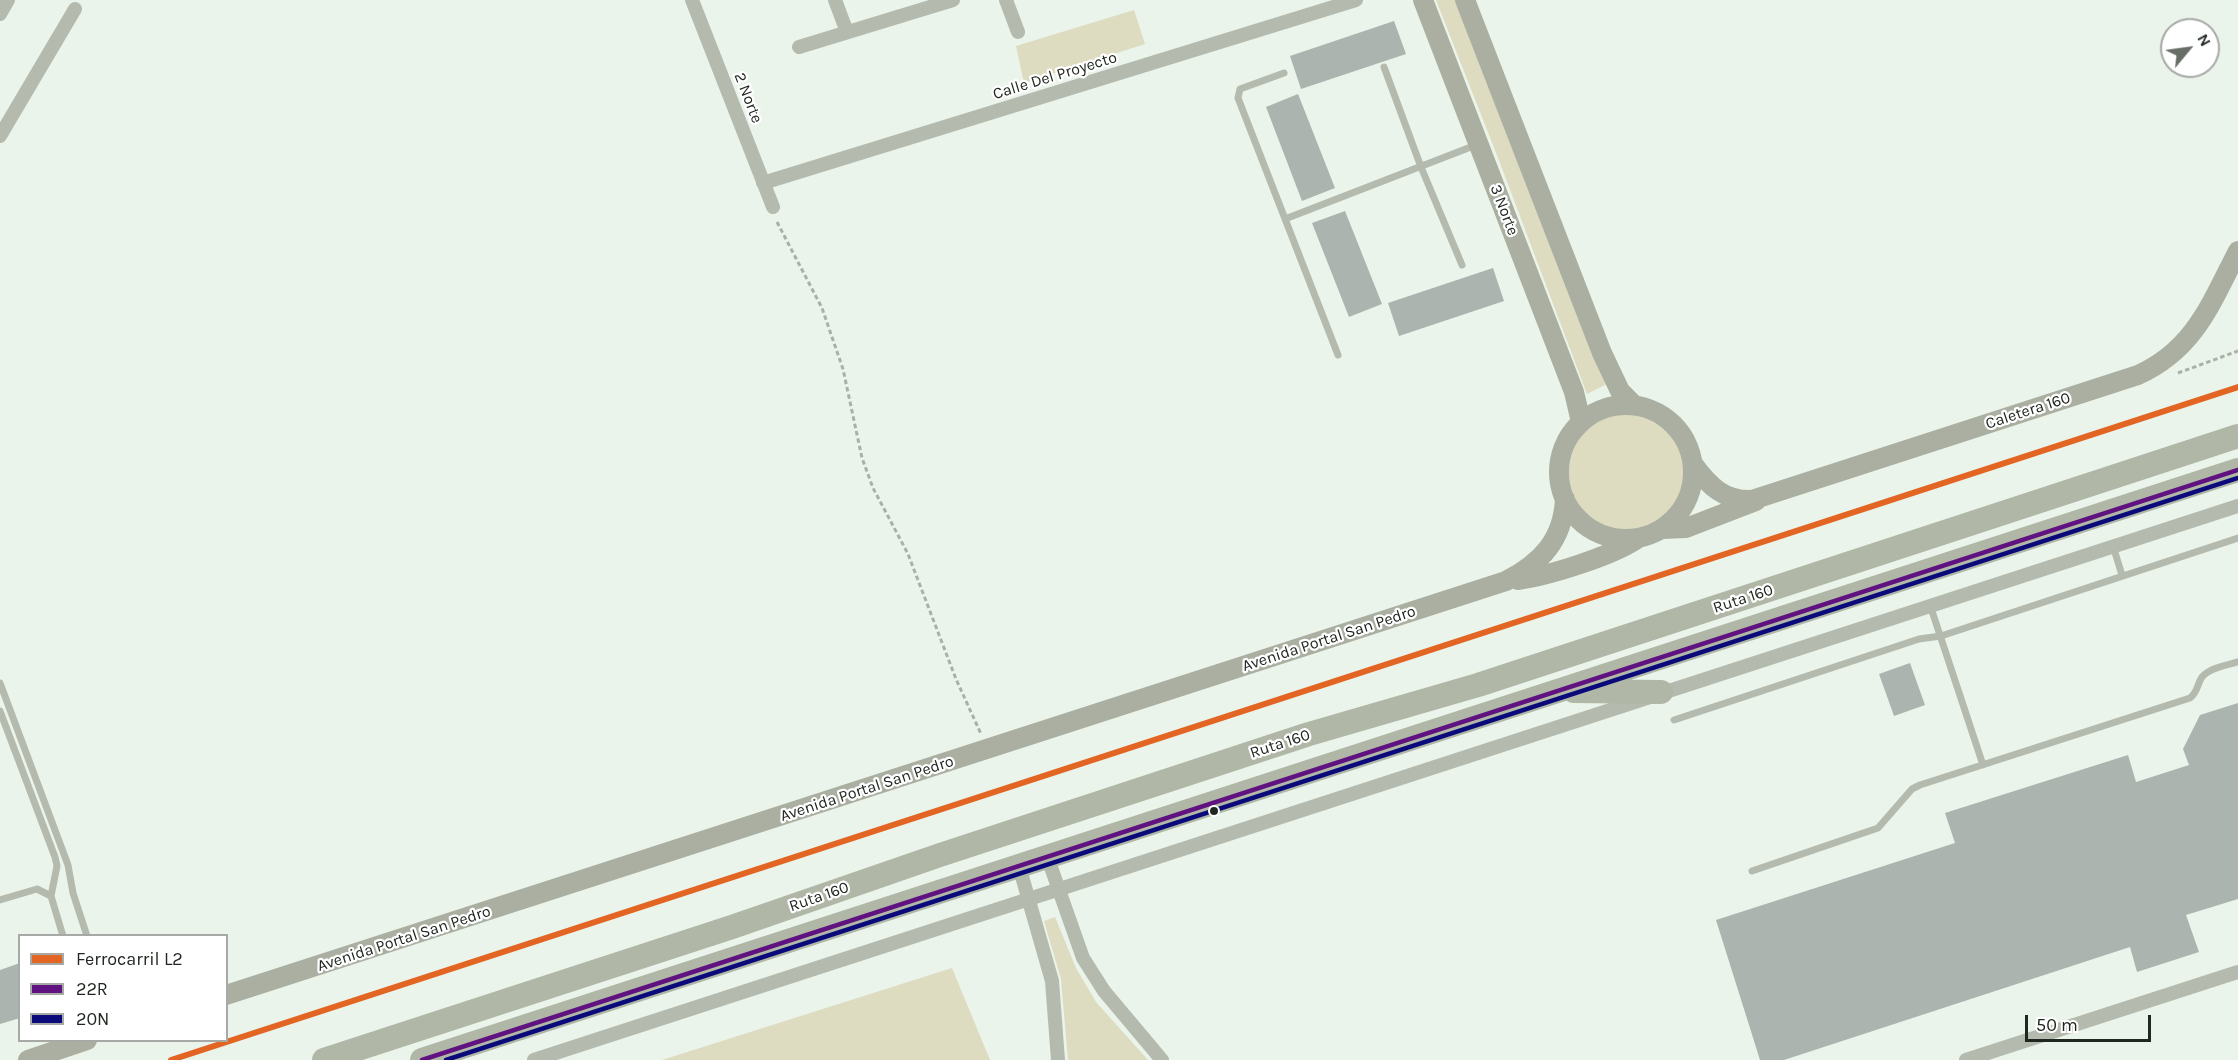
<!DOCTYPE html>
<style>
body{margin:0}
#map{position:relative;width:2238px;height:1060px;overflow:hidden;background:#eaf4ea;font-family:Karla,sans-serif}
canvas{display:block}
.legend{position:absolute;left:18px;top:934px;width:210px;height:108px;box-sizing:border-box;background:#fff;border:2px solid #a6a9a6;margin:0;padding:8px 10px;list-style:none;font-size:18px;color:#202721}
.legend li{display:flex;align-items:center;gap:12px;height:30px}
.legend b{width:30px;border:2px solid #a6a9a6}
.north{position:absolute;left:2160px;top:18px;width:60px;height:60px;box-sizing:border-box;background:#fff;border:2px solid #a6a9a6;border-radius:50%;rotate:61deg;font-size:16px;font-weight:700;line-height:24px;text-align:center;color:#202721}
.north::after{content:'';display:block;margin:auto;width:21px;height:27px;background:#676f67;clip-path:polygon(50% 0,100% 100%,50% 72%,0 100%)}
.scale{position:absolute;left:2025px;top:1015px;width:126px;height:27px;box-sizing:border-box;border:3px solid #202721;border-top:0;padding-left:8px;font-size:18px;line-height:21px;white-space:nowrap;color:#202721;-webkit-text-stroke:4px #fff;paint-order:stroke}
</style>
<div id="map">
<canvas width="2238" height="1060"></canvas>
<ul class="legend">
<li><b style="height:8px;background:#e36523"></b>Ferrocarril L2</li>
<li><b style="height:8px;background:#5f1280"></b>22R</li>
<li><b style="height:8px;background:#0a0a7a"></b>20N</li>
</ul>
<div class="north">N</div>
<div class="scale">50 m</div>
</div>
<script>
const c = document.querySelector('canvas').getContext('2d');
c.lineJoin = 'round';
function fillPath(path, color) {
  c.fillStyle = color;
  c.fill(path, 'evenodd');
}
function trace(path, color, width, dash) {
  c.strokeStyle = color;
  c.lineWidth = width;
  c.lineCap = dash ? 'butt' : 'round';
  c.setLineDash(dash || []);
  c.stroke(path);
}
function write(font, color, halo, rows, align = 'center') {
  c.font = font + ' Karla,sans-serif';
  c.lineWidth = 4.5;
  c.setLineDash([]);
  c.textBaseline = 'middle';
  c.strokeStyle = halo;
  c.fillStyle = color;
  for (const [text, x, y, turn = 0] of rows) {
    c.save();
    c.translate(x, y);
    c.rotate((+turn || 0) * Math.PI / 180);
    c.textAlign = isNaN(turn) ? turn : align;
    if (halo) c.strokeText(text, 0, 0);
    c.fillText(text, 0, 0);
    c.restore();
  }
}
const green = new Path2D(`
 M1436 0H1457L1609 383 1587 394 1500 163Z
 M1134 10 1145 44 1024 83 1016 46Z
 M1569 472a58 58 0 1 1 116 0a58 58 0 1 1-116 0Z
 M1055 917 1076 968 1096 1002 1148 1060H1068L1061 979 1044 921Z
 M952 968 990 1060H662Z`);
const building = new Path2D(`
 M1394 21 1406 54 1301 89 1290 56Z
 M1298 94 1335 188 1302 201 1266 107Z
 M1345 211 1382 304 1349 317 1312 223Z
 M1493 268 1504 301 1399 336 1388 303Z
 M1910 663 1925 705 1894 716 1879 674Z
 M2238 703V899L2186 915 2199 952 2137 972 2130 947 1784 1060H1760L1716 920 1955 843 1945 813 2128 755 2136 782 2189 765 2183 749 2200 715Z
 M20 963V1018L0 1024V970Z`);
const path = new Path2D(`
 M777 222 822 308 843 369 862 458 873 488 908 554 956 679 981 734
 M2178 373 2238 351`);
const lane = new Path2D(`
 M1384 67 1421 167 1462 265
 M1284 73 1240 89 1238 98 1338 355
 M1285 219 1476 145
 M2113 546 2122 575
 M1930 605 1983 765
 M0 683 68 865 73 893 87 936
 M0 711 55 857 57 866 51 896 63 936
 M1674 720 1919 639 1941 636 2238 538
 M1752 871 1878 828 1912 789 1920 785 2190 698C2198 692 2197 684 2202 677 2210 668 2227 665 2238 662
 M0 900 37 889 51 896`);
const street = new Path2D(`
 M692 0 773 207
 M835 0 847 32
 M1006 0 1018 32
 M0 14 8 0
 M799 47 953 0
 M0 136 75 9
 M763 183 1356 0
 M1047 856 1083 958 1104 991 1162 1060
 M1019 866 1052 981 1058 1060
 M534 1060 2238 506
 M1966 1060 2238 972`);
const secondary = new Path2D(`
 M1423 0 1574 392 1581 422
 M1465 0 1602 353 1620 391 1634 405
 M1559 472a67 67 0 1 1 134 0a67 67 0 1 1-134 0Z
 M1693 464C1709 486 1724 501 1752 500L2138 375C2195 349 2211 303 2238 251
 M1662 529 1686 528 1756 501
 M1518 580C1548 576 1612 556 1637 539
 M226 995 1506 581C1541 563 1563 540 1565 499
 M28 1060 87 1040`);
const highway = new Path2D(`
 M1574 691 1661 692
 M324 1060 732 927 940 855 1309 734 1478 685 2238 436
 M422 1060 2238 470`);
const bus1 = new Path2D(`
 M422 1060 2238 470`);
const bus2 = new Path2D(`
 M446 1060 2238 478`);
const rail1 = new Path2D(`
 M171 1060 2238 387`);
const markers = [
 [1214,811,5,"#202721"]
];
const streetNames = [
 ["Calle Del Proyecto",1055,76,-17],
 ["2 Norte",748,98,69],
 ["3 Norte",1504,210,69],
 ["Caletera 160",2028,411,-18],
 ["Ruta 160",1743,599,-18],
 ["Avenida Portal San Pedro",1329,639,-18],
 ["Ruta 160",1280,744,-18],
 ["Avenida Portal San Pedro",867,789,-18],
 ["Ruta 160",819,897,-19],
 ["Avenida Portal San Pedro",404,939,-18]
];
fillPath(green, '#dddbc0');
fillPath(building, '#abb4ae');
trace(path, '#abb0a7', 3, [4.5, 3]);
trace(lane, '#b5baae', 7);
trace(street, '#b5baae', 14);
trace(secondary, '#aaafa1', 20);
trace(highway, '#b0b7a6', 24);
trace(bus1, '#5f1280', 4.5);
trace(bus2, '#0a0a7a', 4.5);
trace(rail1, '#e36523', 6);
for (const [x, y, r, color] of markers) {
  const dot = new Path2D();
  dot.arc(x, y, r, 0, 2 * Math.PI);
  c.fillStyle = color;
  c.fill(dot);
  trace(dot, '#fff', 2);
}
write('16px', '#202721', '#fff', streetNames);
</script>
